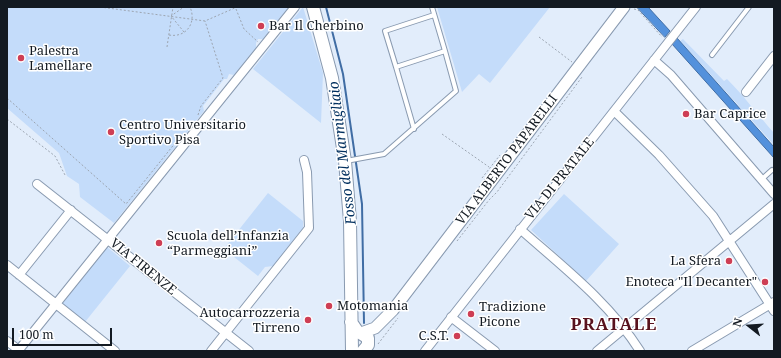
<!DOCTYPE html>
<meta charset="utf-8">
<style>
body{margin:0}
#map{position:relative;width:781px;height:358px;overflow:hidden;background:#e2edfb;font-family:"Noto Serif",serif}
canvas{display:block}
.frame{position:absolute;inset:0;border:8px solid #131a22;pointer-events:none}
.north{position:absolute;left:729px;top:306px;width:40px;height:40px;-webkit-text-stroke:3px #fff;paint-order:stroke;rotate:287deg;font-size:11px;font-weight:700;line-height:16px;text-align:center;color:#131a22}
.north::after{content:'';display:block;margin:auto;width:14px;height:18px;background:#131a22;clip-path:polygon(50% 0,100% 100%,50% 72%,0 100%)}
.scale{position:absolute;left:12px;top:328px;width:100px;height:18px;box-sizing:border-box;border:2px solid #131a22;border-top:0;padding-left:5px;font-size:12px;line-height:14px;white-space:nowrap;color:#131a22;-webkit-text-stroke:3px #fff;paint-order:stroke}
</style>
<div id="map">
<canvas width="781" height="358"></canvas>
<div class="frame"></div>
<div class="north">N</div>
<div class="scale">100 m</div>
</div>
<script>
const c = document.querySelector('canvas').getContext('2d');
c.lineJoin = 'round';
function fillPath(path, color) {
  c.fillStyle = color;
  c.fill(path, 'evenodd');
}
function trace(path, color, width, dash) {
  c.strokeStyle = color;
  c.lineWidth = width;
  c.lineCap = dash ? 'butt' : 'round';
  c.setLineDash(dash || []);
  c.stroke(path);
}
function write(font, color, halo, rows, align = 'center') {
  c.font = font + ' "Noto Serif",serif';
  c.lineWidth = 3;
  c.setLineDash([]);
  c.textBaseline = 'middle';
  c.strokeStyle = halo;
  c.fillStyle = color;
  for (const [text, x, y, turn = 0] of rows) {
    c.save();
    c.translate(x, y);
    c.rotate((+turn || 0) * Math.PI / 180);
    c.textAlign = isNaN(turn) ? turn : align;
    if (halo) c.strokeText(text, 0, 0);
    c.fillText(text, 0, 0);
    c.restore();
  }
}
const green = new Path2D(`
 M7 7H289L263 39H258L256 43V48L234 75 229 74 227 79H224L203 106 204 111 114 223 80 197 79 184 67 176 59 153 7 108Z
 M303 7 323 73 321 123 253 69Z
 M437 7H550L490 83 479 74 462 92Z
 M683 39 724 81 727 79C744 96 758 115 774 133V145L680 41Z
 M268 193 303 221V228L273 266 265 267 258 276 234 257 236 254 226 246Z
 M564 194 619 244 586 281 531 230Z
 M107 247 130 266 85 322 62 304Z`);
const water = new Path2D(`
 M637 7H648L670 31 665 37Z
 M677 38 774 147V158L672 44Z`);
const stream = new Path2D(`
 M326 7 343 74 362 204 364 323`);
const path = new Path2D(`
 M100 7 205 21 237 7
 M236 9 244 29 258 42
 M634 9 638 10 662 37
 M184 32 171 16 184 7
 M169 35C186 38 197 23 190 7
 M539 37 572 62
 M167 47 173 7
 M7 98 126 204 180 137
 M198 115 201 106 223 78 205 21
 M7 119 55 156 65 175
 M442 134 489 167
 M482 178 500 155
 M457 241 489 200 497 192 582 77
 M378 344 398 318`);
const lane = new Path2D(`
 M712 55 749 7
 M396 67 385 31 434 15
 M414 129 396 67 445 51 432 7
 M346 161 384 154 456 91 445 51
 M762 179 772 170`);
const street = new Path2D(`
 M654 60 671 75 774 194
 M746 92 774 56
 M614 111 659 155 713 216 774 311
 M37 184 249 351
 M520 229C563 267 609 302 640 351
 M7 265 115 351
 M19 275 71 210
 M451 317 495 351
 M7 341 20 351
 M18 351 295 7
 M211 351 309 228 307 172 304 160
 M425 351 696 7
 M597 351 774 204
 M692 351 774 302`);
const secondary = new Path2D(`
 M361 333 375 328 393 310 624 7`);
const primary = new Path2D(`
 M313 7 332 78 345 161 350 221 352 351
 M351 322 357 331 368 338V345L363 351`);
const markers = [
 [261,26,4,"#ce3e54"],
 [21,58,4,"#ce3e54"],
 [686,114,4,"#ce3e54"],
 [111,132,4,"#ce3e54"],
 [159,243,4,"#ce3e54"],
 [729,261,4,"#ce3e54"],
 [765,282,4,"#ce3e54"],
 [329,306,4,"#ce3e54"],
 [471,314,4,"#ce3e54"],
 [308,320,4,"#ce3e54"],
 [457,336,4,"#ce3e54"]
];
const poiNames = [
 ["Bar Il Cherbino",269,26],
 ["Palestra",29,51],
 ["Lamellare",29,66],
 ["Bar Caprice",694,114],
 ["Centro Universitario",119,125],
 ["Sportivo Pisa",119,140],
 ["Scuola dell’Infanzia",167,236],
 ["“Parmeggiani”",167,251],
 ["La Sfera",721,261,"right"],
 ["Enoteca \"Il Decanter\"",757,282,"right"],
 ["Motomania",337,306],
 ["Tradizione",479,307],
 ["Picone",479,322],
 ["Autocarrozzeria",300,313,"right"],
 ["Tirreno",300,328,"right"],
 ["C.S.T.",449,336,"right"]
];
const streetNames = [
 ["VIA ALBERTO PAPARELLI",507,160,-53],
 ["VIA DI PRATALE",560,179,-51],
 ["VIA FIRENZE",143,267,39]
];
const waterNames = [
 ["Fosso del Marmigliaio",343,153,-97]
];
const districtNames = [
 ["PRATALE",614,325]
];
fillPath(green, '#c4dcfa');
fillPath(water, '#5391dc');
trace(water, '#406da4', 1);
trace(stream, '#406da4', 2);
trace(lane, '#899ab0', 6);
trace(street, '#899ab0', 10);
trace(secondary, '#899ab0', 13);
trace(primary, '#899ab0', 14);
trace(path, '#9ca5b1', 1, [2, 2]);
trace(lane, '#fff', 4);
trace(street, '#fff', 8);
trace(secondary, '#fff', 11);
trace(primary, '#fff', 12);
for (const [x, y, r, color] of markers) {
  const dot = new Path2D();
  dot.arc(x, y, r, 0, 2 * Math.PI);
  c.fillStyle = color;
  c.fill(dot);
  trace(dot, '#fff', 1.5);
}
write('13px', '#131a22', '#fff', poiNames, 'left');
write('13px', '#131a22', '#fff', streetNames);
write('italic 14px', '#02305f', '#fff', waterNames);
c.letterSpacing = '1px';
write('bold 17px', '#58121e', '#fff', districtNames);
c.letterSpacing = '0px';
</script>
